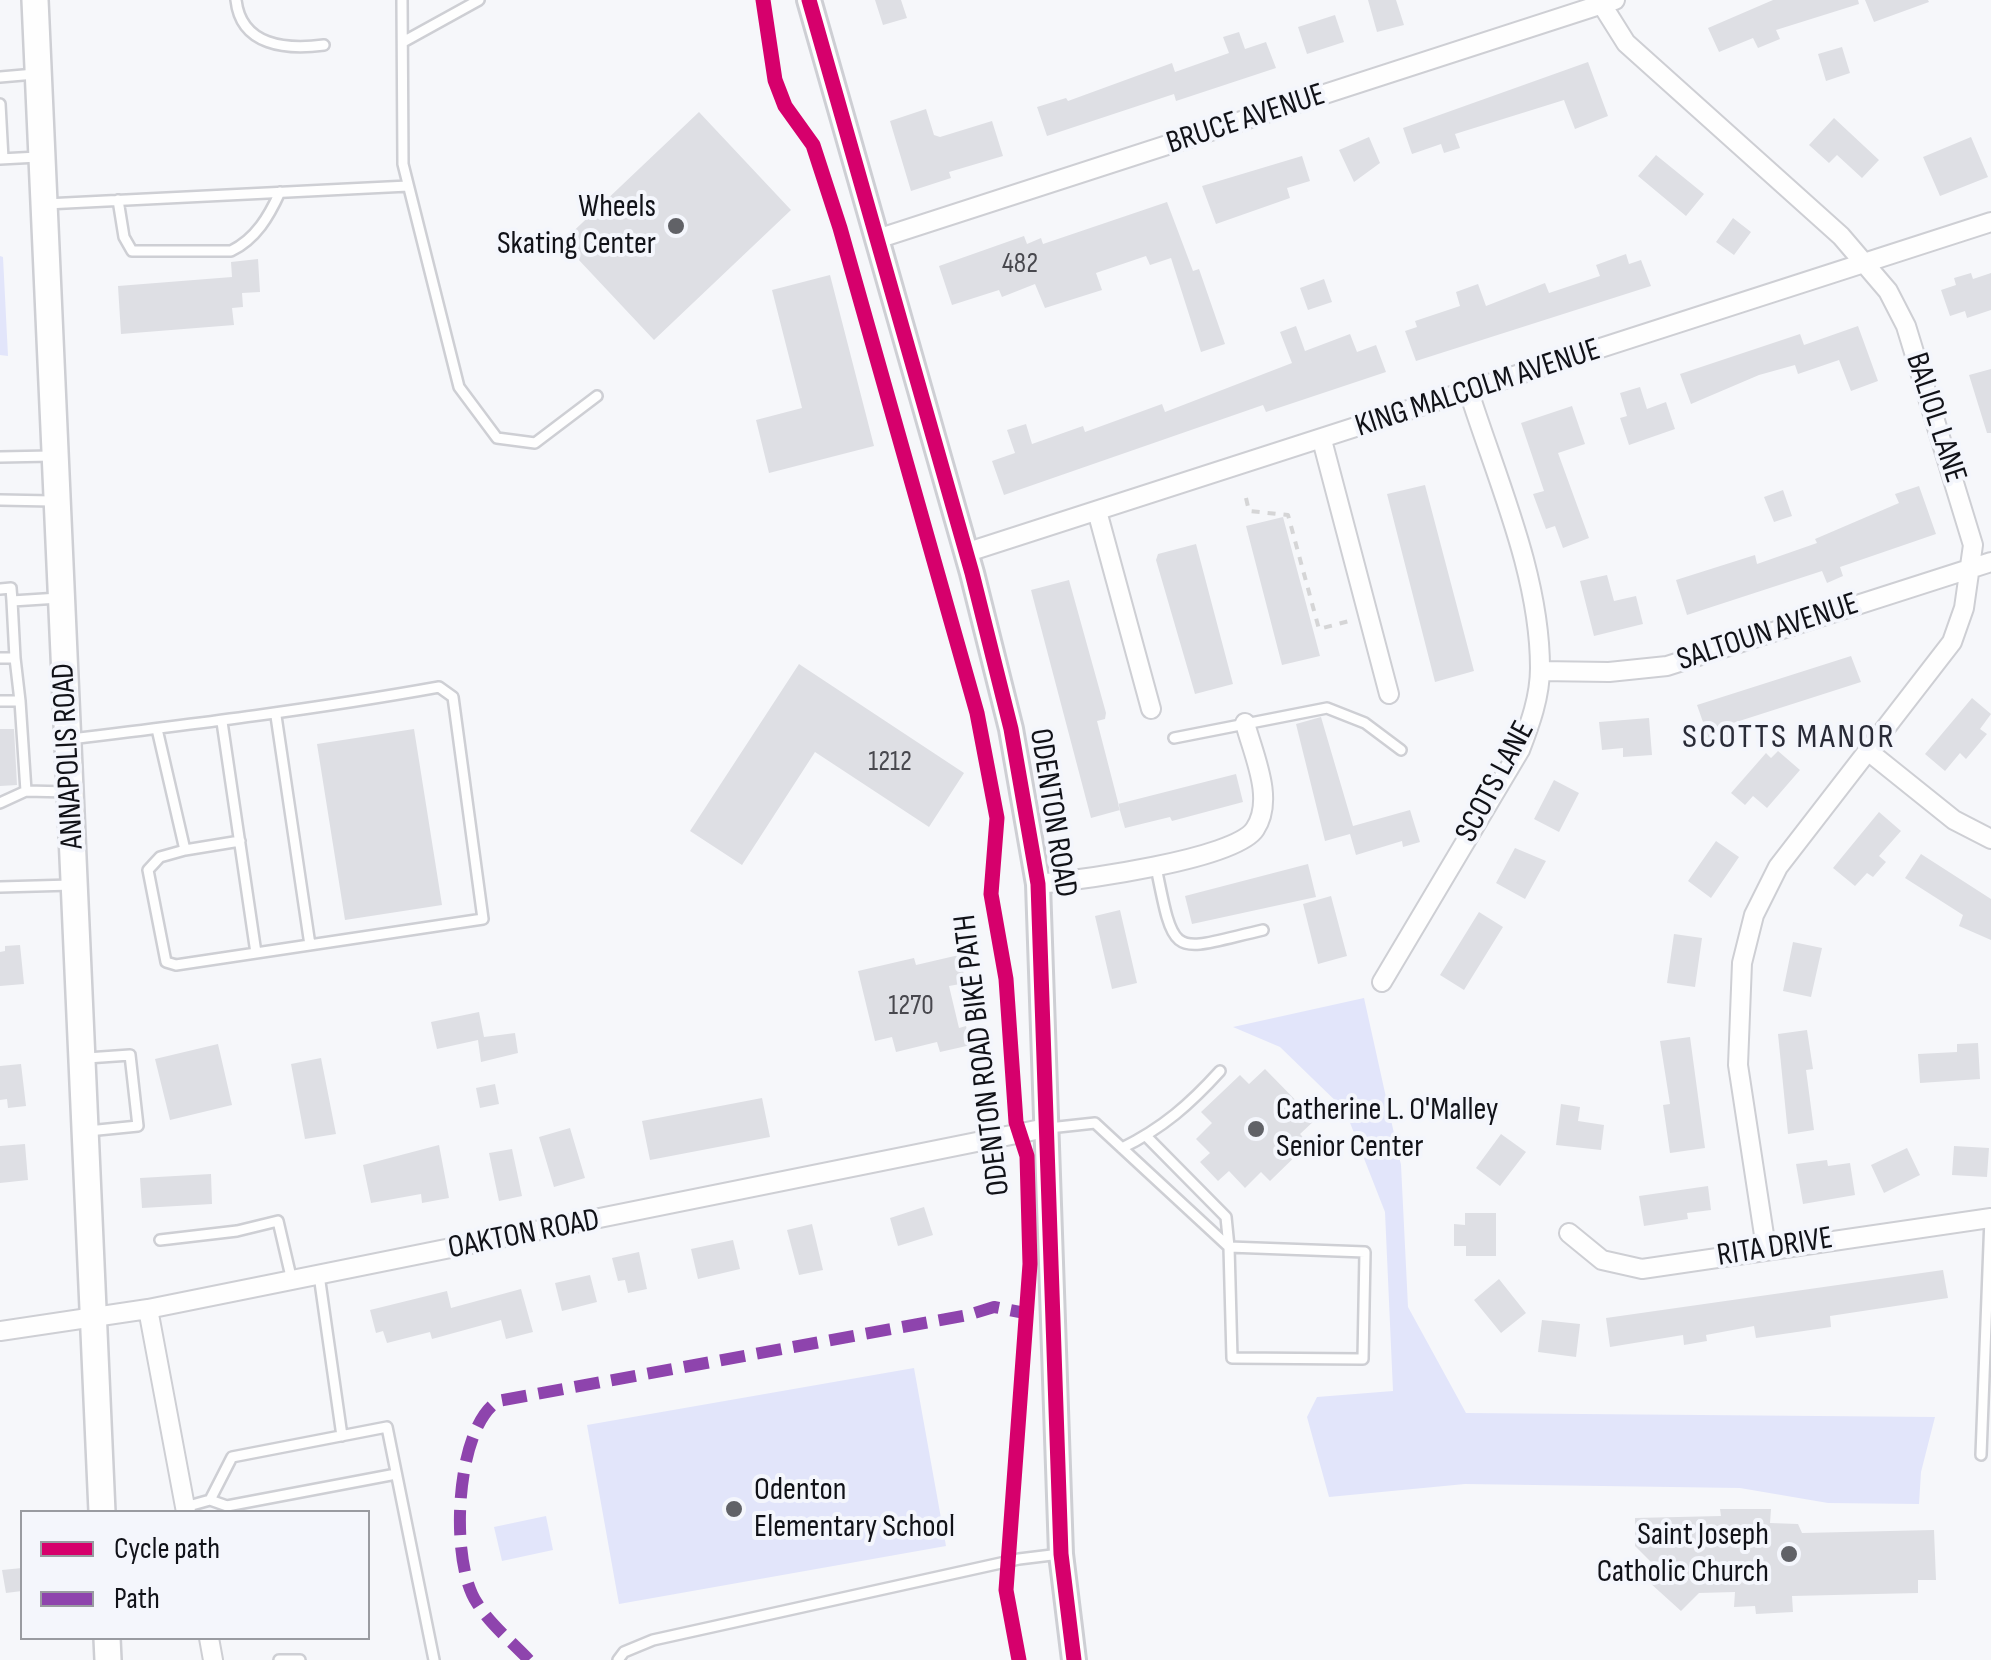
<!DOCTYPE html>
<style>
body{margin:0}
#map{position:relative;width:1991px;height:1660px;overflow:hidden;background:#f6f7fa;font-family:"Sofia Sans Condensed",sans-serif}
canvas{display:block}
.legend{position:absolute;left:20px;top:1510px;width:350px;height:130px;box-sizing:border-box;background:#f4f6fc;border:2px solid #999ba1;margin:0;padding:12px 18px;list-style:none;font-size:30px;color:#111218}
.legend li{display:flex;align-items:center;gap:20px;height:50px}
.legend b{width:50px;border:2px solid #999ba1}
</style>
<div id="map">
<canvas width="1991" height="1660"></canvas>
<ul class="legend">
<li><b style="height:12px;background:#d6006c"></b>Cycle path</li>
<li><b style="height:12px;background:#8e44ad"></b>Path</li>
</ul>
</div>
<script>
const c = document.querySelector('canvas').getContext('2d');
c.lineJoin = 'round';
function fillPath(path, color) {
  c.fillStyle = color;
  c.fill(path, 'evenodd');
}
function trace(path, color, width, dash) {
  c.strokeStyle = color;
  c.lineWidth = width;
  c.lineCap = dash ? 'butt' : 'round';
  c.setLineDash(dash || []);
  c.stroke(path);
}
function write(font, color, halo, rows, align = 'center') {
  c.font = font + ' "Sofia Sans Condensed",sans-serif';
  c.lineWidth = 8;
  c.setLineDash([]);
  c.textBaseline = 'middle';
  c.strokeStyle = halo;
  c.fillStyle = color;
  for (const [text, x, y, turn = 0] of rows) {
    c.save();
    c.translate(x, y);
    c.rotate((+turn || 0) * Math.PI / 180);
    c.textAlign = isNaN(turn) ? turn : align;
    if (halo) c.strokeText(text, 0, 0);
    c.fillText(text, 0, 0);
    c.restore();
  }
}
const green = new Path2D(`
 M0 256 3 257 8 356 0 355Z
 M1364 998 1401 1165 1408 1307 1466 1413 1935 1417 1921 1472 1919 1504 1828 1503 1740 1488 1465 1484 1329 1497 1307 1417 1317 1397 1393 1391 1385 1212 1345 1110 1280 1047 1233 1027Z
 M914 1368 946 1546 619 1604 587 1425Z
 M546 1516 553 1550 502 1561 494 1527Z`);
const building = new Path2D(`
 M875 0H901L907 18 883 25Z
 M1368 0H1396L1404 25 1377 32Z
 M1773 0H1858L1859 4 1776 30 1780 39 1758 48 1753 38 1719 52 1708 28Z
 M1865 0H1928L1929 2 1874 22Z
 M1335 15 1344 42 1307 54 1298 27Z
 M1239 32 1245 49 1266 42 1276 68 1176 101 1174 94 1047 136 1037 107 1066 98 1068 101 1172 63 1175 72 1229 53 1223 37Z
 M1842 47 1850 73 1826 81 1818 54Z
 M1588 62 1608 116 1575 129 1564 100 1455 134 1460 148 1444 153 1441 144 1412 154 1403 128Z
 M926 109 934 135 940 137 992 121 1003 156 949 172 951 178 911 191 890 121Z
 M699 112 791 210 654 340 562 242Z
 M1834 118 1879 160 1862 178 1837 155 1829 163 1809 145Z
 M1369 137 1380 163 1354 182 1339 150Z
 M1971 137 1988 177 1940 196 1923 157Z
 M1656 155 1704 194 1686 216 1638 176Z
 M1302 156 1310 181 1287 188 1290 198 1216 224 1202 186Z
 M1167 202 1193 271 1199 269 1225 344 1201 352 1171 258 1150 265 1146 256 1096 273 1102 290 1045 308 1035 284 1002 297 999 290 952 305 939 266 1024 236 1027 244 1041 238 1043 244Z
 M1733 218 1751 232 1734 255 1716 242Z
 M1626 254 1629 264 1641 260 1651 286 1416 361 1405 331 1417 327 1415 321 1460 306 1456 292 1478 284 1486 306 1545 283 1549 293 1600 276 1596 265Z
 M258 259 260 292 242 293 243 307 232 308 234 325 121 334 118 286 232 277 231 262Z
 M1971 273 1973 279 1991 273V310L1967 318 1965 311 1950 316 1941 290 1956 285 1954 278Z
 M830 275 874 446 769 473 756 420 802 408 772 290Z
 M1324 279 1332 302 1308 310 1300 288Z
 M1296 326 1305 351 1350 334 1357 352 1376 345 1386 372 1266 412 1263 405 1004 495 992 461 1015 453 1007 430 1026 424 1032 444 1083 426 1085 432 1162 404 1165 412 1292 363 1280 332Z
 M1858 326 1878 381 1851 391 1839 360 1798 374 1795 365 1759 375 1691 404 1680 374 1800 334 1804 345Z
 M1991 369V433H1987L1969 375Z
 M1640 387 1647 409 1666 402 1675 429 1629 445 1620 418 1627 416 1620 393Z
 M1572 406 1585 444 1558 453 1589 538 1563 548 1555 526 1546 529 1533 494 1544 491 1521 423Z
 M1425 485 1474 671 1435 682 1387 494Z
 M1919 486 1936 534 1840 567 1843 576 1827 583 1822 571 1687 615 1676 580 1755 555 1757 564 1817 543 1815 539 1899 503 1895 494Z
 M1783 490 1792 516 1774 522 1764 497Z
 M1283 517 1320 656 1282 665 1246 526Z
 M1196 544 1233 684 1195 694 1156 560 1158 554Z
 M1607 575 1614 601 1636 596 1643 624 1594 636 1580 581Z
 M1069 580 1106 713 1105 719 1097 721 1120 810 1091 818 1031 590Z
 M1851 656 1861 682 1730 724 1735 737 1711 745 1697 705Z
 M799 664 964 773 929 827 815 752 742 865 690 831Z
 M1972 698 1991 714 1980 729 1987 734 1966 759 1960 753 1945 771 1925 754Z
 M1321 717 1353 826 1410 810 1420 842 1403 847 1402 841 1356 855 1350 834 1325 841 1296 724Z
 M1649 718 1652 755 1623 757V748L1602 750 1599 722Z
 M0 729H14L17 785 0 786Z
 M414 729 442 905 345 920 317 744Z
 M1778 751 1800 770 1767 808 1753 796 1745 805 1731 793 1766 753 1771 758Z
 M1236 774 1243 802 1172 821 1170 817 1125 828 1118 804Z
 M1554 780 1579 793 1559 832 1534 819Z
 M1879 812 1901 831 1879 856 1886 862 1873 877 1867 873 1855 886 1833 868Z
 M1716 841 1739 857 1711 898 1688 881Z
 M1515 848 1546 861 1525 899 1496 883Z
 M1921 854 1991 899V940L1959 926 1963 915 1905 878Z
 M1308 864 1316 897 1192 924 1185 896Z
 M1331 896 1347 956 1318 964 1303 904Z
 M1120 910 1137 983 1112 989 1095 916Z
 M1479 912 1503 927 1464 990 1440 975Z
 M1674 934 1702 938 1695 987 1667 983Z
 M1793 942 1822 948 1811 997 1783 991Z
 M20 945 24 984 0 986V952L5 951V946Z
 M959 955 966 983 949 986 959 1028 966 1026 971 1045 940 1052 937 1042 896 1052 892 1037 875 1041 858 971 914 958 916 965Z
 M479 1012 484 1037 515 1033 518 1053 481 1062 478 1040 437 1049 431 1022Z
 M1807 1030 1813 1069 1806 1070 1814 1130 1788 1134 1778 1034Z
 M1690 1037 1705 1148 1670 1153 1663 1105 1670 1104 1660 1041Z
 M1978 1043 1980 1079 1920 1083 1918 1054 1957 1052V1044Z
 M218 1044 232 1105 170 1120 155 1059Z
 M321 1058 336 1134 305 1139 291 1064Z
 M21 1064 26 1106 8 1108 7 1099 0 1100V1066Z
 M1265 1069 1315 1120 1300 1134 1309 1143 1270 1181 1261 1172 1245 1188 1229 1171 1218 1181 1200 1162 1210 1153 1196 1139 1212 1123 1201 1112 1240 1075 1249 1084Z
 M495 1084 499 1104 480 1108 476 1088Z
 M762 1098 770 1137 650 1160 642 1121Z
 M1561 1104 1580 1107 1578 1121 1604 1125 1601 1150 1556 1145Z
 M570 1128 585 1178 554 1187 539 1137Z
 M1501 1134 1526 1152 1500 1186 1476 1168Z
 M25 1144 28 1180 0 1183V1146Z
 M439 1145 449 1198 422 1203 421 1194 371 1203 363 1165Z
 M1954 1146 1989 1148 1987 1177 1952 1175Z
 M1907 1148 1920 1175 1884 1193 1871 1165Z
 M512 1149 522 1196 499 1201 489 1153Z
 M1827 1160 1828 1166 1850 1163 1855 1195 1803 1204 1796 1164Z
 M211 1174 212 1204 142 1208 140 1178Z
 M1708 1186 1711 1210 1687 1213 1688 1219 1644 1226 1639 1196Z
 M924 1207 933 1235 898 1246 890 1218Z
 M1465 1213H1496V1256H1466V1246H1454V1224L1465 1225Z
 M812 1224 823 1270 799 1275 787 1230Z
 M733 1240 740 1269 698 1279 691 1249Z
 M639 1252 647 1289 628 1293 625 1280 618 1281 612 1258Z
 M1943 1270 1948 1298 1830 1316 1831 1327 1756 1338 1754 1326 1706 1335 1707 1341 1684 1345 1683 1335 1610 1347 1606 1318Z
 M590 1275 597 1302 562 1311 555 1283Z
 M1499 1279 1526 1313 1501 1333 1474 1300Z
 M521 1289 533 1332 506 1339 501 1320 432 1339 430 1332 387 1343 383 1331 376 1333 370 1310 447 1291 451 1308Z
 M1542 1320 1580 1324 1576 1357 1538 1352Z
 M1720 1509H1771L1770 1523 1798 1524 1802 1533 1934 1530 1936 1580H1918V1593L1792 1596 1793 1612 1756 1614 1755 1606 1734 1607 1735 1592 1699 1593 1681 1611 1639 1573 1651 1562 1635 1546V1518L1721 1516Z
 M22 1568V1591L6 1593 2 1570Z`);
const path = new Path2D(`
 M1246 498 1249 511 1288 515 1319 629 1349 621`);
const service = new Path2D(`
 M236 0C241 46 286 50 324 45
 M402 0 403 164 459 387 497 438 535 443 597 396
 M403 42 479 0
 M0 77 35 74
 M0 104 3 159
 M0 159 38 157
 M118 200 124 237 132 251H231C256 239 269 216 280 192
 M46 204 408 186
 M0 457 52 456
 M0 500 52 501
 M0 589 11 588 12 601 59 598
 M12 601 15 658
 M0 658H15L20 701H0
 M20 701 26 791 69 792
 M276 716 310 945
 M222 722 256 953
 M1174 738 1327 708 1365 723 1401 750
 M71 739C194 724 317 709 439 687L453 697 483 919 176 965 166 962 148 870 160 857 185 850 157 729
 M0 803 26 791
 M185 850 240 841
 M1156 867C1175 962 1172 951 1263 930
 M0 887 72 885
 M87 1058 130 1055 138 1126 88 1131
 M1049 1128 1095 1123 1229 1247 1232 1358 1363 1359 1365 1252 1229 1247 1226 1217 1146 1136
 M1122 1148C1163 1128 1190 1104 1220 1071
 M160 1240 237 1231 278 1221 292 1281
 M319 1275 342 1436
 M1981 1455 1990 1218
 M210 1500 232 1457 387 1427 434 1660
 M185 1507 210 1500 227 1506 396 1474
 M279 1660H300
 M618 1660 624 1652 653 1640 1019 1559 1060 1554`);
const minor = new Path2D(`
 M1599 0 1626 43 1841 236 1888 291 1906 326 1973 545 1964 608 1952 642 1778 867 1754 915 1742 963 1738 1065 1766 1248
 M877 239 1615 0
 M1322 440 1389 694
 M1097 511 1151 709
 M965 553 1991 222
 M1540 671 1609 672 1667 666 1991 562
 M1868 751 1954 820 1991 839
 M1038 884C1078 880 1235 860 1255 829 1275 799 1253 754 1245 723
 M1382 982 1520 750C1530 724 1540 697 1540 668 1540 575 1497 480 1469 392
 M1569 1233 1602 1260 1642 1269 1991 1218
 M148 1309 186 1512
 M0 1331 148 1309 1046 1128
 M209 1638 213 1660`);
const tertiary = new Path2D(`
 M809 0 972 573 1011 729 1038 884 1061 1554 1074 1660`);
const secondary = new Path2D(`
 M35 0 102 1512
 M107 1638 108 1660`);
const quiet = new Path2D(`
 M529 1660C512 1642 490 1624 477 1603 449 1562 455 1428 498 1401L968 1315 994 1307 1025 1313`);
const cycleway = new Path2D(`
 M763 0 775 80 785 106 813 145 840 228 977 713 997 818 991 894 1006 979 1016 1122 1027 1156 1030 1264 1006 1590 1019 1660
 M809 0 972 573 1011 729 1038 884 1061 1554 1074 1660`);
const markers = [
 [676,226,10,"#616267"],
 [1256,1129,10,"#616267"],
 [734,1509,10,"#616267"],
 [1789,1554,10,"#616267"]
];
const numberNames = [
 ["482",1020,265],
 ["1212",890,763],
 ["1270",911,1007]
];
const streetNames = [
 ["BRUCE AVENUE",1246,120,-18],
 ["KING MALCOLM AVENUE",1478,389,-18],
 ["BALIOL LANE",1935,418,72],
 ["SALTOUN AVENUE",1768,633,-18],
 ["ANNAPOLIS ROAD",69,756,-93],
 ["SCOTS LANE",1496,782,-62],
 ["ODENTON ROAD",1052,813,81],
 ["ODENTON ROAD BIKE PATH",983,1055,-97],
 ["OAKTON ROAD",524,1235,-11],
 ["RITA DRIVE",1775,1248,-9]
];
const poiNames = [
 ["Wheels",656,208],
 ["Skating Center",656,245],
 ["Catherine L. O'Malley",1276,1111,"left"],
 ["Senior Center",1276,1148,"left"],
 ["Odenton",754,1491,"left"],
 ["Elementary School",754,1528,"left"],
 ["Saint Joseph",1769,1536],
 ["Catholic Church",1769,1573]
];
const neighbourhoodNames = [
 ["SCOTTS MANOR",1789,738]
];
fillPath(green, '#e2e5fa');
fillPath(building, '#dedfe4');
trace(service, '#cecfd4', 14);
trace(minor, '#cecfd4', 22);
trace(tertiary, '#cecfd4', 28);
trace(secondary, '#cecfd4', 30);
trace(path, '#d5d5d6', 4, [8, 8]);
trace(service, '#fefefe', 9);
trace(minor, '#fefefe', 18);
trace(tertiary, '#fefefe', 22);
trace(secondary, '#fefefe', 25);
trace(quiet, '#8e44ad', 12, [25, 12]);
trace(cycleway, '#d6006c', 15);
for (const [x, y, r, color] of markers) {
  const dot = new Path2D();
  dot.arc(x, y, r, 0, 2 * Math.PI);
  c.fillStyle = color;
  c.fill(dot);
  trace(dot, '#f4f6fc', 4);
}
write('28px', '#48484e', null, numberNames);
write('32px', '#111218', '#f4f6fc', streetNames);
write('32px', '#111218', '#f4f6fc', poiNames, 'right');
c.letterSpacing = '2.5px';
write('35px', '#292b37', '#f4f6fc', neighbourhoodNames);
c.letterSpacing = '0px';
</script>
